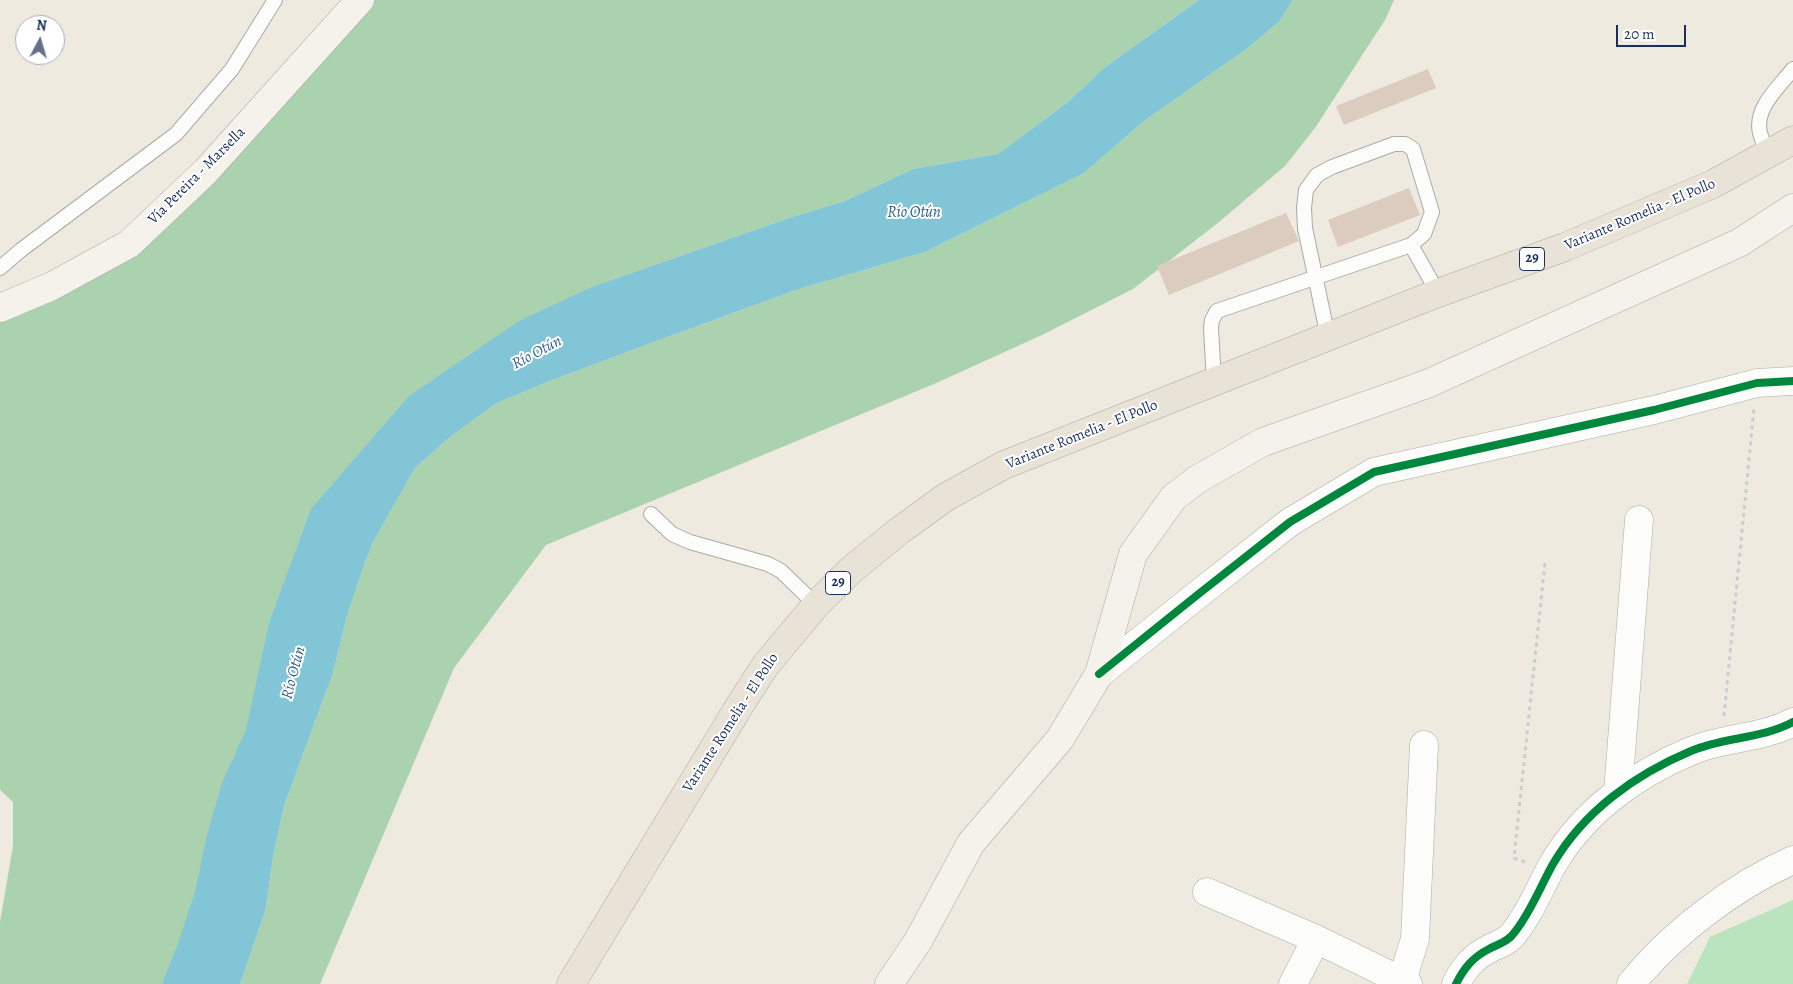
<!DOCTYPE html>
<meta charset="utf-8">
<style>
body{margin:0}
#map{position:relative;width:1793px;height:984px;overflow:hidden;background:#eeeadf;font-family:Alegreya,serif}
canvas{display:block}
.north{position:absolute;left:15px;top:15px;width:50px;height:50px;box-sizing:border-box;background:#fff;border:1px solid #a4acbf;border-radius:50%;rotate:6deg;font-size:14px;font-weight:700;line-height:20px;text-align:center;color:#1b2f5e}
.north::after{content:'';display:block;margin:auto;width:18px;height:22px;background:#65708b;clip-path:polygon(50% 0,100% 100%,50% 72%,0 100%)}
.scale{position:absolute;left:1616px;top:25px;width:70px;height:22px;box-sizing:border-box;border:2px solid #1b2f5e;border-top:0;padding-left:6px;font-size:15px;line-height:18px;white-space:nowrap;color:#1b2f5e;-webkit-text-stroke:4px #fff;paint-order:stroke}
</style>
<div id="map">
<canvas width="1793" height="984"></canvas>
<div class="north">N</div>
<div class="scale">20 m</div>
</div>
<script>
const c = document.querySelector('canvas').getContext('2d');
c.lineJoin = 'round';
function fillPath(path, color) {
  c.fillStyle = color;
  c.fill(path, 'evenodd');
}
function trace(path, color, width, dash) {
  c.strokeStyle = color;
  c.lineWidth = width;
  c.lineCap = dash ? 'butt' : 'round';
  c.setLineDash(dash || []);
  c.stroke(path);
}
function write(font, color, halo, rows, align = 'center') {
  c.font = font + ' Alegreya,serif';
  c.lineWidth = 4;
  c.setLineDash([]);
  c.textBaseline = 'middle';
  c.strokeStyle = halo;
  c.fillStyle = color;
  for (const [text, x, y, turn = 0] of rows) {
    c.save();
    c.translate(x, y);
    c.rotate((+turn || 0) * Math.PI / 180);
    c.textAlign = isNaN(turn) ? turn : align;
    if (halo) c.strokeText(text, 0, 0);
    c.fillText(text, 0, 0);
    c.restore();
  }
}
const green = new Path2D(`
 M1793 900V984H1687L1710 937Z`);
const forest = new Path2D(`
 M360 0H1199L1105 67 1068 102 998 154 913 169 845 201 792 217 594 286 295 555 199 984H0V922L13 846V802L0 790V308L129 244Z
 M1293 0H1394L1385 20 1315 128 1285 166 1219 222 1133 289 1042 335 934 384 546 545 454 668 320 984H240L265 912 274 852 284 806 333 673 347 616 363 568 373 542 415 468 451 436 497 403 547 382 651 343 796 290 925 252 1084 173 1144 121 1245 50 1279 22Z`);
const water = new Path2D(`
 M1199 0H1293L1279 22 1245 50 1144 121 1084 173 925 252 796 290 651 343 547 382 497 403 451 436 415 468 373 542 363 568 347 616 333 673 284 806 274 852 265 912 240 984H162L178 944 195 892 207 835 222 783 246 730 269 623 311 509 409 396 519 321 594 286 792 217 845 201 913 169 998 154 1068 102 1105 67Z`);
const building = new Path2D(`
 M1428 69 1436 88 1344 125 1336 106Z
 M1409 188 1420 215 1338 247 1328 220Z
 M1286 213 1299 241 1169 295 1157 266Z`);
const path = new Path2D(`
 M1724 716 1754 408
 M1525 862 1514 858 1545 562`);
const lane = new Path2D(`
 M1768 155C1765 148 1762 140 1760 133 1754 108 1779 87 1793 69
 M0 268 21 250 176 134 232 69 275 0
 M1328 337 1305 228 1304 208 1306 190 1317 175 1332 167 1394 144H1405L1413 149 1432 212 1424 234 1411 245 1438 293
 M1214 382 1211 328 1212 320 1217 311 1411 245
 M651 514 672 534 690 542 768 564 781 571 816 605`);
const street = new Path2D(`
 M1099 674 1196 596 1290 522 1374 472 1654 410 1757 383 1793 381
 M1618 792 1639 520
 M1207 892 1316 939 1408 984
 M1293 984 1316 939
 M1401 984 1415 939 1424 745
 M1456 984C1464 968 1473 957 1489 949 1498 944 1508 942 1514 933 1531 912 1540 887 1553 864 1584 811 1636 774 1691 751 1723 737 1762 739 1793 722
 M1631 984C1671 934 1734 886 1793 860`);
const secondary = new Path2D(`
 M0 308 52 286 129 244 206 171 360 0
 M889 984 918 941 971 843 1060 739 1099 674 1133 554 1174 497 1198 479 1263 442 1427 384 1739 243 1793 208`);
const highway = new Path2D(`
 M571 984 740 705 765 666 790 636 816 605 852 569 899 531 946 497 1004 465 1438 293 1565 247 1713 184 1793 140`);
const cycleway = new Path2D(`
 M1099 674 1196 596 1290 522 1374 472 1654 410 1757 383 1793 381
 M1456 984C1464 968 1473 957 1489 949 1498 944 1508 942 1514 933 1531 912 1540 887 1553 864 1584 811 1636 774 1691 751 1723 737 1762 739 1793 722`);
const shields = [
 [1532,259,25],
 [838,583,25]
];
const shieldNames = [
 ["29",1532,259],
 ["29",838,583]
];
const streetNames = [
 ["Vía Pereira - Marsella",197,176,-45],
 ["Variante Romelia - El Pollo",1640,215,-23],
 ["Variante Romelia - El Pollo",1082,435,-22],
 ["Variante Romelia - El Pollo",731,723,-57]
];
const waterNames = [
 ["Río Otún",914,213],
 ["Río Otún",537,353,-28],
 ["Río Otún",294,673,-75]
];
fillPath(green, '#b9e4bd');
fillPath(forest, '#aad2af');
fillPath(water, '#82c5d6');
fillPath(building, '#dcccbf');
trace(lane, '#aaa', 16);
trace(street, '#aaa', 29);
trace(secondary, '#aaa', 29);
trace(highway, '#aaa', 29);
trace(path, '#cdcdce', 3, [4, 4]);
trace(lane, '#fcfcfa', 14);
trace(street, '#fcfcfa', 28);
trace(secondary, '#f5f2ec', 28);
trace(highway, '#e9e2d6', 28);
trace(cycleway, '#00873e', 8);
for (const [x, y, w] of shields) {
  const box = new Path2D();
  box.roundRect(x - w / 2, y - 11.5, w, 23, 4);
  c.fillStyle = '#fff';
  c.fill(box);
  trace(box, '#1b2f5e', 1);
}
write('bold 14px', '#1b2f5e', null, shieldNames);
write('15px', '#1b2f5e', '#fff', streetNames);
write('italic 16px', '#2f5e87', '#fff', waterNames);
</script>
